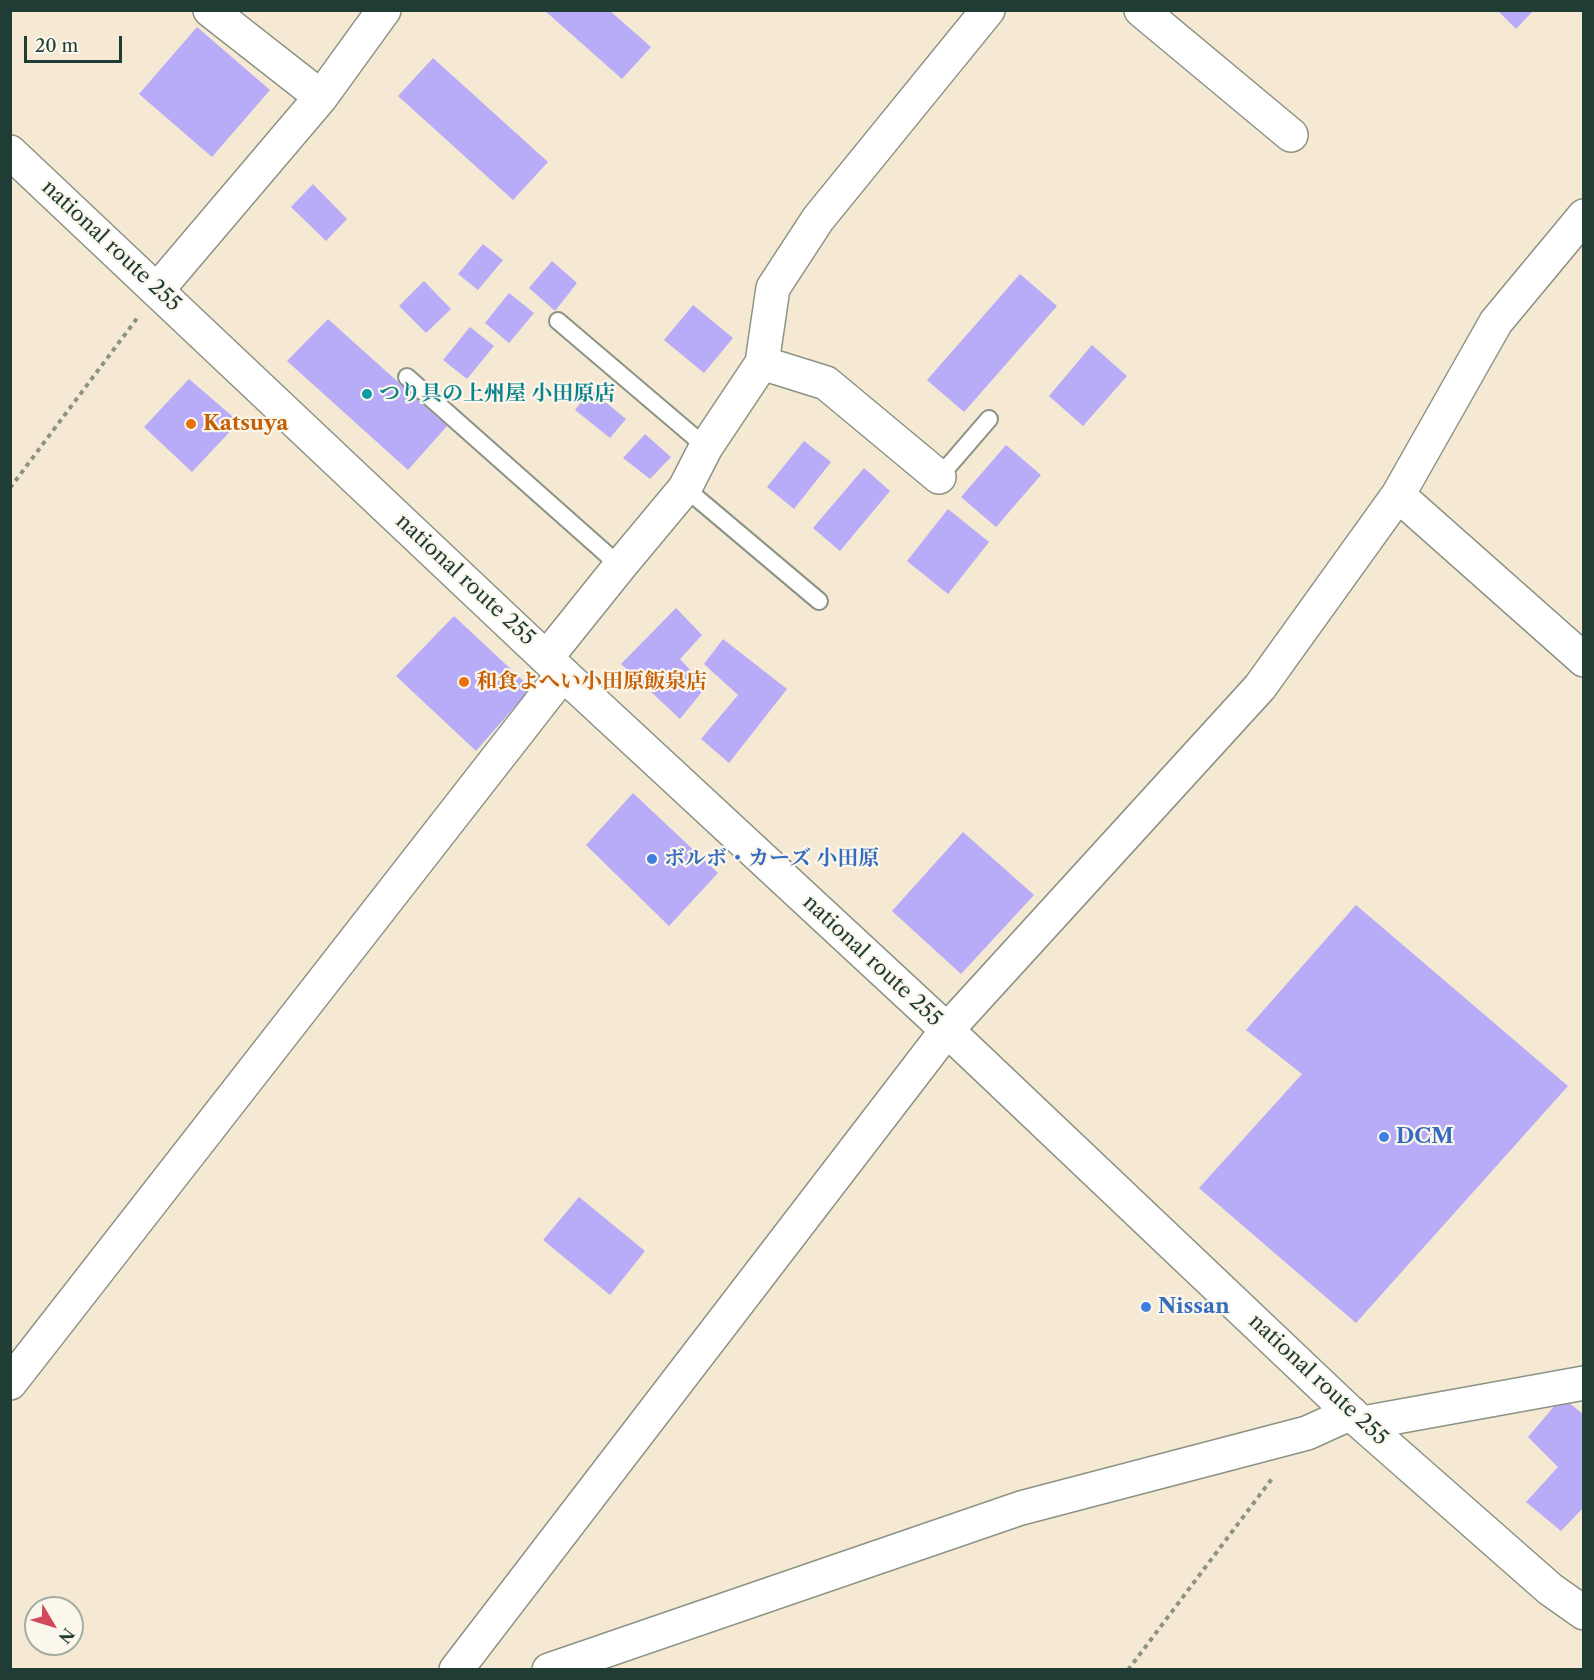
<!DOCTYPE html>
<meta charset="utf-8">
<style>
body{margin:0}
#map{position:relative;width:1594px;height:1680px;overflow:hidden;background:#f6e9d3;font-family:"Libre Caslon Text",serif}
canvas{display:block}
.frame{position:absolute;inset:0;border:12px solid #1f3d34;pointer-events:none}
.north{position:absolute;left:24px;top:1596px;width:60px;height:60px;box-sizing:border-box;background:#fbf7ec;border:2px solid #a3ada2;border-radius:50%;rotate:128deg;font-size:16px;font-weight:700;line-height:24px;text-align:center;color:#1f3d34}
.north::after{content:'';display:block;margin:auto;width:21px;height:27px;background:#d1495b;clip-path:polygon(50% 0,100% 100%,50% 72%,0 100%)}
.scale{position:absolute;left:24px;top:36px;width:98px;height:27px;box-sizing:border-box;border:3px solid #1f3d34;border-top:0;padding-left:8px;font-size:18px;line-height:21px;white-space:nowrap;color:#1f3d34;-webkit-text-stroke:4px #fbf7ec;paint-order:stroke}
</style>
<div id="map">
<canvas width="1594" height="1680"></canvas>
<div class="frame"></div>
<div class="north">N</div>
<div class="scale">20 m</div>
</div>
<script>
const c = document.querySelector('canvas').getContext('2d');
c.lineJoin = 'round';
function fillPath(path, color) {
  c.fillStyle = color;
  c.fill(path, 'evenodd');
}
function trace(path, color, width, dash) {
  c.strokeStyle = color;
  c.lineWidth = width;
  c.lineCap = dash ? 'butt' : 'round';
  c.setLineDash(dash || []);
  c.stroke(path);
}
function write(font, color, halo, rows, align = 'center') {
  c.font = font + ' "Libre Caslon Text","Noto Serif JP",serif';
  c.lineWidth = 4.5;
  c.setLineDash([]);
  c.textBaseline = 'middle';
  c.strokeStyle = halo;
  c.fillStyle = color;
  for (const [text, x, y, turn = 0] of rows) {
    c.save();
    c.translate(x, y);
    c.rotate((+turn || 0) * Math.PI / 180);
    c.textAlign = isNaN(turn) ? turn : align;
    if (halo) c.strokeText(text, 0, 0);
    c.fillText(text, 0, 0);
    c.restore();
  }
}
const building = new Path2D(`
 M544 10H609L651 47 622 79Z
 M1497 10H1534L1516 29Z
 M197 27 270 90 212 157 139 94Z
 M433 58 548 162 513 200 398 96Z
 M313 184 347 219 326 241 291 207Z
 M483 244 503 260 478 290 458 274Z
 M552 261 577 283 555 311 529 288Z
 M1020 274 1057 306 964 412 927 380Z
 M424 281 451 309 426 333 399 306Z
 M509 293 534 313 509 343 485 323Z
 M693 305 733 338 704 373 664 340Z
 M328 319 447 426 408 470 287 361Z
 M470 327 494 346 467 379 443 360Z
 M1092 345 1127 376 1083 426 1049 396Z
 M189 379 239 422 192 472 144 427Z
 M591 390 626 419 610 438 575 410Z
 M645 434 671 457 650 479 623 458Z
 M804 441 831 462 794 509 767 487Z
 M1006 445 1041 475 996 527 961 497Z
 M864 468 890 491 840 551 813 528Z
 M948 509 989 542 948 594 907 561Z
 M676 608 702 635 680 659 706 687 680 719 621 664Z
 M454 616 531 688 476 751 396 676Z
 M723 639 787 689 729 763 701 739 738 695 704 664Z
 M633 793 718 873 669 926 586 845Z
 M963 832 1034 895 961 974 892 911Z
 M1356 905 1568 1086 1356 1323 1199 1188 1302 1074 1246 1030Z
 M579 1197 645 1251 610 1295 543 1240Z
 M1562 1397 1584 1415V1507L1561 1531 1526 1502 1558 1467 1528 1437Z`);
const path = new Path2D(`
 M10 488 138 317
 M1128 1670 1274 1476`);
const service = new Path2D(`
 M558 321 706 447
 M407 377 620 566
 M939 477 989 419
 M685 488 819 601`);
const minor = new Path2D(`
 M210 10 321 97
 M1141 10 1291 135
 M158 289 321 97 384 10
 M762 363 826 383 939 477
 M1398 495 1584 660
 M547 657 620 566 685 488 706 447 762 363 773 288 818 219 988 10
 M947 1030 1260 687 1398 495 1496 322 1584 216
 M10 1383 563 674
 M1363 1423 1584 1383
 M549 1670 1021 1508 1307 1433 1351 1413`);
const tertiary = new Path2D(`
 M456 1670 947 1030`);
const trunk = new Path2D(`
 M10 152 563 674 947 1030 1358 1420 1550 1589 1584 1613`);
const markers = [
 [367,394,6,"#0f9aa8"],
 [191,424,6,"#e8710a"],
 [464,682,6,"#e8710a"],
 [652,859,6,"#3f7fe0"],
 [1384,1137,6,"#3f7fe0"],
 [1146,1307,6,"#3f7fe0"]
];
const streetNames = [
 ["national route 255",111,246,43],
 ["national route 255",465,580,43],
 ["national route 255",872,961,43],
 ["national route 255",1318,1380,43]
];
const cultureNames = [
 ["つり具の上州屋 小田原店",379,394]
];
const foodNames = [
 ["Katsuya",203,424],
 ["和食よへい小田原飯泉店",476,682]
];
const shopNames = [
 ["ボルボ・カーズ 小田原",664,859],
 ["DCM",1396,1137],
 ["Nissan",1158,1307]
];
fillPath(building, '#b8abf7');
trace(service, '#8a9384', 20);
trace(minor, '#8a9384', 36);
trace(tertiary, '#8a9384', 36);
trace(trunk, '#8a9384', 36);
trace(path, '#8a9384', 4, [4.5, 4.5]);
trace(service, '#fff', 16);
trace(minor, '#fff', 33);
trace(tertiary, '#fff', 33);
trace(trunk, '#fff', 33);
for (const [x, y, r, color] of markers) {
  const dot = new Path2D();
  dot.arc(x, y, r, 0, 2 * Math.PI);
  c.fillStyle = color;
  c.fill(dot);
  trace(dot, '#fbf7ec', 2);
}
write('21px', '#1f3d34', '#fbf7ec', streetNames);
write('bold 21px', '#0d838f', '#fbf7ec', cultureNames, 'left');
write('bold 21px', '#c56008', '#fbf7ec', foodNames, 'left');
write('bold 21px', '#366cbe', '#fbf7ec', shopNames, 'left');
</script>
